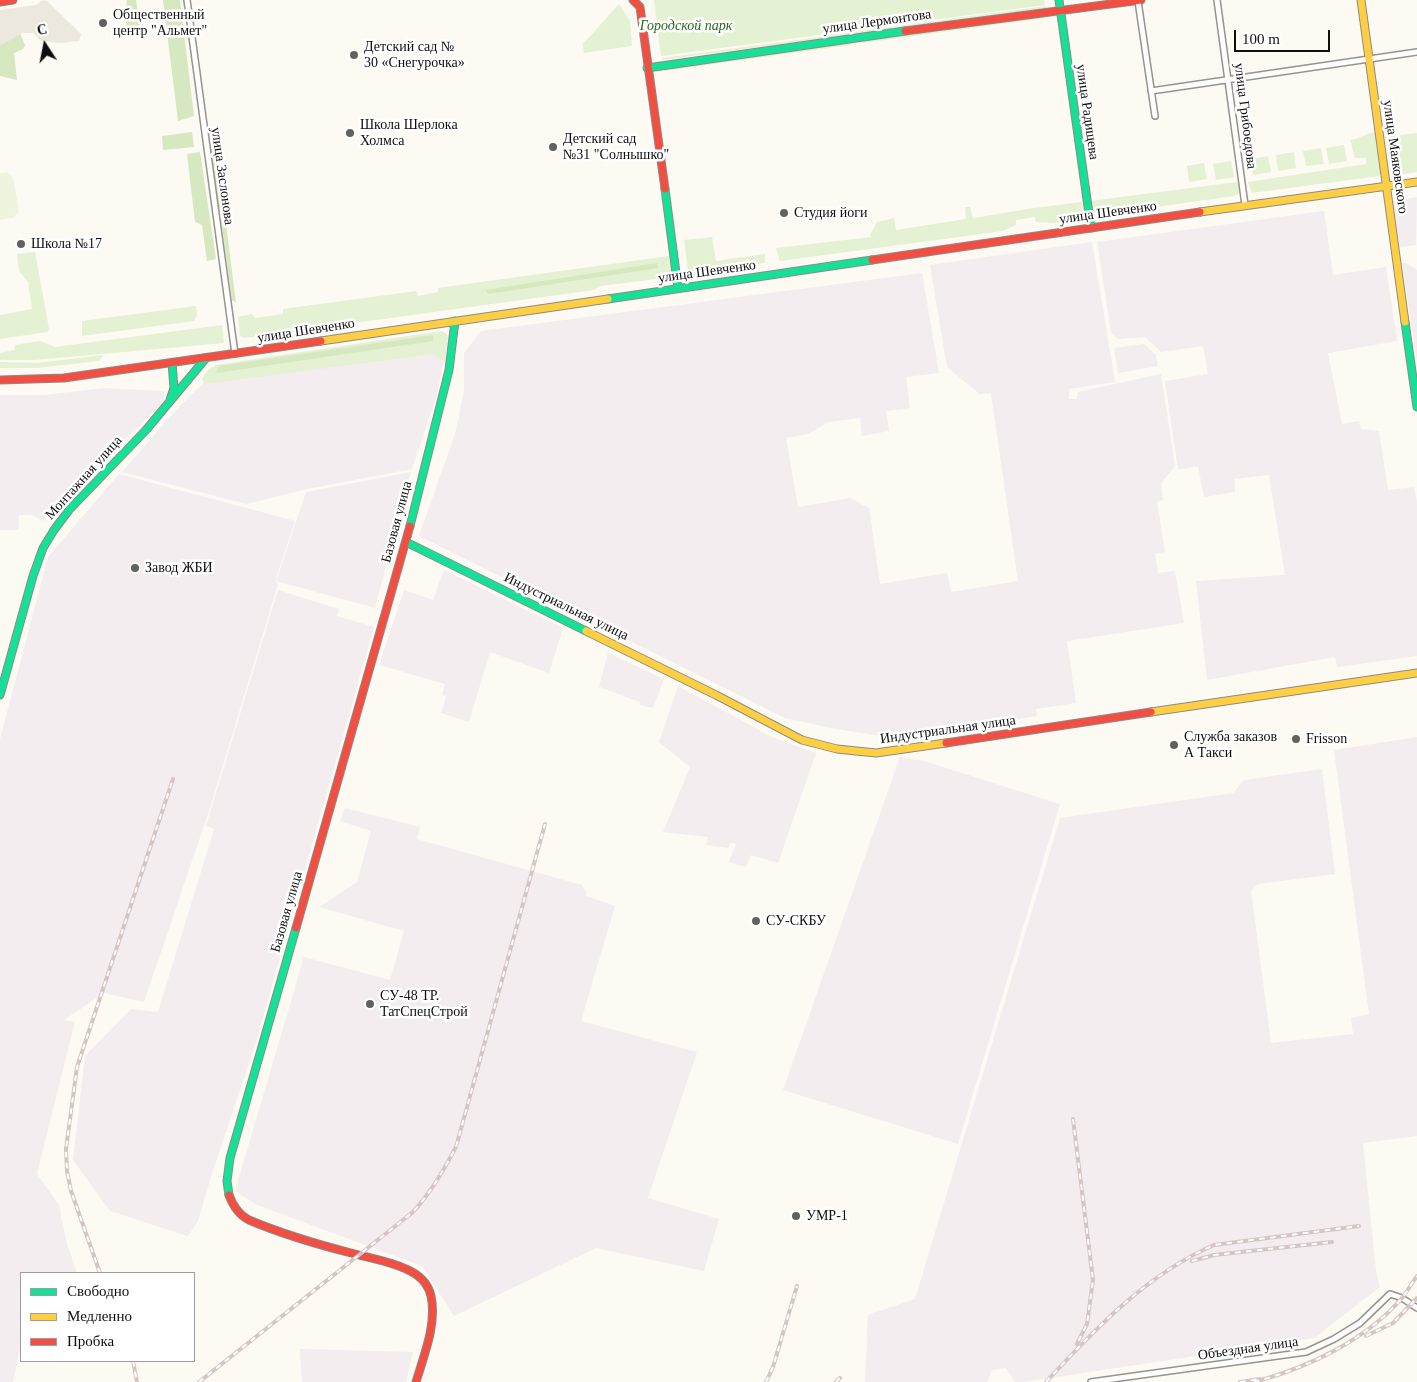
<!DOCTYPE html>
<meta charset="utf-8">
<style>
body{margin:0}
#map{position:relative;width:1417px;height:1382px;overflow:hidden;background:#fcfaf2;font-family:"Times New Roman",serif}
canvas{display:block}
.legend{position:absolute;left:20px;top:1272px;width:175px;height:90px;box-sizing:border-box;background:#fff;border:1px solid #9f9f9f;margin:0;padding:6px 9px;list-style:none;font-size:15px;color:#0e0e0e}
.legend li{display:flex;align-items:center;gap:10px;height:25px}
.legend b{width:25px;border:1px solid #9f9f9f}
.north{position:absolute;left:20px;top:20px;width:50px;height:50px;-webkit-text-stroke:4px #fff;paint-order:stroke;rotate:349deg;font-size:14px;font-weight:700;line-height:20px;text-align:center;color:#0e0e0e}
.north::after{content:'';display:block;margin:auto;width:18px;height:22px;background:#0e0e0e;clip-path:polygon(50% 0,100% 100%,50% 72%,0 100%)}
.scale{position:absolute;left:1234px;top:30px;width:96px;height:22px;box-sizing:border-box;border:2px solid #0e0e0e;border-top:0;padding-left:6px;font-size:15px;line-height:18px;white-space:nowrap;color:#0e0e0e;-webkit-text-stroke:4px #fff;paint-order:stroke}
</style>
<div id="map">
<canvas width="1417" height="1382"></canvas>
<ul class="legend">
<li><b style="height:6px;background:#16e098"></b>Свободно</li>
<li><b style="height:6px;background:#ffcf43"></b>Медленно</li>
<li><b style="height:6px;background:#f24e42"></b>Пробка</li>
</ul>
<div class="north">С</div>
<div class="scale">100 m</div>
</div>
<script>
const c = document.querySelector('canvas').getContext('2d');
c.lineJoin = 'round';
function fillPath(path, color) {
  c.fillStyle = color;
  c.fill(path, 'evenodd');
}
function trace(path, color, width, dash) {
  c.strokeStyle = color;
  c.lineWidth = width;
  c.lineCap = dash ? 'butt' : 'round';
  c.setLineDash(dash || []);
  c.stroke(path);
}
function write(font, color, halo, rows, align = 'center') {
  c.font = font + ' "Times New Roman",serif';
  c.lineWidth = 5;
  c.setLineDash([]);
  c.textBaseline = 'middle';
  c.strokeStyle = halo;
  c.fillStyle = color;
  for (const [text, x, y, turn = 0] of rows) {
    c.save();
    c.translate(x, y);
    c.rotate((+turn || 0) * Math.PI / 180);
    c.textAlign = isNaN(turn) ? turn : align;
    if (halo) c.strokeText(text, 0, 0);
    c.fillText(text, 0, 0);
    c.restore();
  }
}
const industrial = new Path2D(`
 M1417 197 1416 245 1400 247 1392 201Z
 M1324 211 1333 275 1386 267 1397 341 1328 353 1342 424 1359 421 1361 429 1379 431 1388 490 1414 487 1417 502V656L1337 667 1335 657 1207 680 1196 581 1285 575 1269 475 1234 479 1235 492 1204 497 1198 466 1178 470 1165 381 1208 374 1203 346 1161 352 1145 337 1118 339 1111 332 1097 242Z
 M1092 242 1115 382 1069 389V399H1077L1078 392 1161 374 1175 466 1161 483 1163 500 1157 502 1165 552 1155 554 1158 573 1175 571 1184 623 1067 641 1076 703 1036 709 1037 716 899 739 836 729 785 718 419 536 455 434 464 391V353L481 331 922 273 939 373 906 377 910 408 886 411 889 431 862 436 860 418 829 422 808 434 786 438 798 507 850 498 869 508 880 584 947 573 951 592 1018 581 991 393 980 394 947 367 930 265Z
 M1402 263H1406L1417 270V361Z
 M1144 344 1156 355 1158 366 1118 373 1114 348Z
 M436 349 444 359 437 395 412 469 307 489 247 504 122 472 177 409 208 378Z
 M104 388 164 391V402L85 477 43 521 33 515H19L18 530H0V395H44Z
 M411 472 375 608 276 581 306 492Z
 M119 474 295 521 275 581 278 584 209 811 144 1002 104 993 64 1020 75 1022 37 1174 59 1205 67 1244 77 1273H21V1345L13 1382H0V739L48 557Z
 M444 570 563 628 549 673 490 652 469 722 441 713 446 696 442 695 445 684 379 665 404 590 433 600Z
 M278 590 339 609 337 616 374 627 256 1042 211 1177 198 1221 188 1236 110 1211 73 1160 85 1056 131 1009 158 1012 214 829 206 826Z
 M608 653 664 679 653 708 640 705V702L599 687Z
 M678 686 772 737 816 753 778 863 751 855 746 867 729 862 736 844 731 842 728 848 706 845 708 837 663 832 690 767 659 742Z
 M1417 737V1136L1363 1143 1376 1271 1380 1287 1314 1338 1024 1382H1015L1006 1368 992 1370 987 1382H865L868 1315 915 1299 1060 818 1233 793 1244 780 1322 769 1335 874 1258 884 1251 891 1271 1043 1353 1034 1351 1018 1369 1014 1334 750Z
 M900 757 924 761 1060 804 958 1144 783 1090Z
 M345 808 420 827 417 839 582 885 587 893 586 896 615 906 581 1021 697 1052 648 1198 719 1219 704 1271 596 1248 454 1316 422 1266 257 1205 235 1191 304 957 390 980 404 931 319 907 357 882 371 831 340 821Z
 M300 1349 413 1352 406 1382H302Z`);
const green = new Path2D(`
 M654 0H1044L1045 5 661 56Z
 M619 4 630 21 632 46 584 53 583 44Z
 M1046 6V8L855 34 854 32Z
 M1045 16V18L863 43V40Z
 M849 33 850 35 662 60V58Z
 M850 43 851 45 664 71V68Z
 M1375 132 1381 172 1379 176 1252 193 1248 182 1366 164V158H1355L1350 140C1361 138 1365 134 1375 132Z
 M1417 133V172L1404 174 1393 173 1390 166 1385 137Z
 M1344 145 1347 161 1329 164 1326 148Z
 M1321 148 1324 164 1306 166 1303 151Z
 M1294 152 1296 168 1278 171 1276 155Z
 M1268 156 1271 172 1253 175 1250 159Z
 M1231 161 1234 177 1216 180 1213 164Z
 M1204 163 1207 179 1189 182 1187 166Z
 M1237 182 1241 188 1240 193 1234 196 1099 215C1093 212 1091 208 1090 201Z
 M1082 202 1083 217 1055 223 1036 222 1035 217 1016 220V225L1003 231 780 261 776 248 871 237 870 235 877 222 894 218 896 230 966 219 965 207H970L973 218 1034 208Z
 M712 237 716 261 765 254V263L693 274 694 271 688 272 684 240Z
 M35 252 49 329 47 332 0 339V315L32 309 28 282 19 271 17 254Z
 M669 256 672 273 665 278 600 286 594 290 245 338 240 336 238 317 252 314 255 318 283 314V309L416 291 418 296 438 292V288Z
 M196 306 197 315 194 321 82 336V321Z
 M222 325 224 343 35 360H0V353L14 350 15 345 40 341 55 347Z
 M441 331 446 333 448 337 445 362 432 354 213 383H204L202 379 208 370 216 365Z
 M103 355 99 361 37 368H0V362L38 363Z`);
const forest = new Path2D(`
 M127 0H136L141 32 134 37 126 33V8Z
 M163 0H180L194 116 178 121Z
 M20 33 25 45 23 49 14 53 17 80 0 76V44Z
 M192 132 194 147 163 150 162 136Z
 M210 149H215L223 208 219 209Z
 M200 152 216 259 207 261 202 225 195 222 187 154Z
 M225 216 236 303 232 300 221 219Z
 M657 263 658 268 488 294 486 290Z
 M433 335V341L216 373 219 366Z`);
const pitch = new Path2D(`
 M7 172 13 177 19 211 13 218 0 220V173Z`);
const plaza = new Path2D(`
 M43 0 47 1 81 34 79 41 60 43 41 41 33 33H22L0 46V10L36 5Z`);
const street = new Path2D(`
 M187 0 235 354
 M1217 0 1245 205
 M1138 1 1155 116
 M1151 91 1417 52
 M1091 1382 1306 1352 1334 1339 1360 1323 1390 1294 1402 1298 1417 1308`);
const fast = new Path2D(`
 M1059 0 1091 228
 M647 68 905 31
 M665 189 678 288
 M608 299 872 260
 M1405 322 1417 407
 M170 400 174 388 172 363
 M410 526 449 370 455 321
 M406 542 586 631
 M0 695 33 576 43 548 54 530 69 510 146 430 206 358
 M229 1195 227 1181 230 1158 296 928`);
const slow = new Path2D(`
 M1361 0 1405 322
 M1200 212 1417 182
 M321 341 608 299
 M586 631 716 695 802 740 837 749 876 753 946 743
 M1151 712 1417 673`);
const jam = new Path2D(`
 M633 0 640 7 665 189
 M0 2 13 0
 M905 31 1141 0
 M872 260 1200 212
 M0 380 64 378 321 341
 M946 743 1151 712
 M296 928 410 526
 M229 1195C233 1206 239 1215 249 1220 282 1234 316 1244 351 1253 369 1258 389 1261 406 1269 418 1274 428 1283 431 1296 437 1324 424 1355 416 1382`);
const rail = new Path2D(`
 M1073 1119 1093 1280 1087 1324 1077 1344
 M1192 1261 1214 1255 1332 1242
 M100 1273 71 1191 67 1171 66 1149 77 1067 173 779
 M1366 1336 1393 1323 1417 1298
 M133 1361 137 1382
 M199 1382 413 1212C432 1191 443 1171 456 1147L545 824
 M766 1382 773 1367 797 1286
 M836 1382 840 1378
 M1046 1382C1095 1329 1147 1274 1214 1245L1359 1226
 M1240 1382 1260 1379
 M1254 1382C1307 1368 1365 1341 1402 1298 1407 1292 1412 1283 1417 1276`);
const markers = [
 [103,23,5,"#61615e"],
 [354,55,5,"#61615e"],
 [350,133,5,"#61615e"],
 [553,147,5,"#61615e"],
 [784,213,5,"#61615e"],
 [21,244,5,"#61615e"],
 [135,568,5,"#61615e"],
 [1296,739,5,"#61615e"],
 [1174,745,5,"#61615e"],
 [756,921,5,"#61615e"],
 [370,1004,5,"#61615e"],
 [796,1216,5,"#61615e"]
];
const poiNames = [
 ["Общественный",113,15],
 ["центр \"Альмет\"",113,31],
 ["Детский сад №",364,47],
 ["30 «Снегурочка»",364,63],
 ["Школа Шерлока",360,125],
 ["Холмса",360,141],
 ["Детский сад",563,139],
 ["№31 \"Солнышко\"",563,155],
 ["Студия йоги",794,213],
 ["Школа №17",31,244],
 ["Завод ЖБИ",145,568],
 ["Служба заказов",1184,737],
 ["А Такси",1184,753],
 ["Frisson",1306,739],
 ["СУ-СКБУ",766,921],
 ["СУ-48 ТР.",380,996],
 ["ТатСпецСтрой",380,1012],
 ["УМР-1",806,1216]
];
const streetNames = [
 ["улица Лермонтова",877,22,-8],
 ["улица Радищева",1087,112,82],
 ["улица Грибоедова",1245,116,83],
 ["улица Маяковского",1395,157,82],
 ["улица Заслонова",222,176,82],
 ["улица Шевченко",1108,213,-8],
 ["улица Шевченко",707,272,-8],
 ["улица Шевченко",306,331,-9],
 ["Монтажная улица",84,478,-48],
 ["Базовая улица",397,522,-75],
 ["Индустриальная улица",566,607,26],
 ["Индустриальная улица",948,730,-8],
 ["Базовая улица",287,912,-74],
 ["Объездная улица",1248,1349,-8]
];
const parkNames = [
 ["Городской парк",686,26]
];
fillPath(industrial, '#f3edef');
fillPath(green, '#e4f1d3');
fillPath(forest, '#d5e8c0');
fillPath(pitch, '#eef4dd');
fillPath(plaza, '#ece8de');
trace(street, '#959491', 8);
trace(fast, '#8c8b87', 9);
trace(slow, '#8c8b87', 9);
trace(jam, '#8c8b87', 9);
trace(street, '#fffefd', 5);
trace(fast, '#16e098', 7);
trace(slow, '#ffcf43', 7);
trace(jam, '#f24e42', 7);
trace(rail, '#d7c5c5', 4);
trace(rail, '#fff', 2, [5.5]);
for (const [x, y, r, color] of markers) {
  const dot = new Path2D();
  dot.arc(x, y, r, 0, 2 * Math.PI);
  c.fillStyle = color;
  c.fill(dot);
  trace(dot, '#fff', 2);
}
write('14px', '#0e0e0e', '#fff', poiNames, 'left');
write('14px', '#0e0e0e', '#fff', streetNames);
write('italic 14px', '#2c651f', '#fff', parkNames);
</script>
